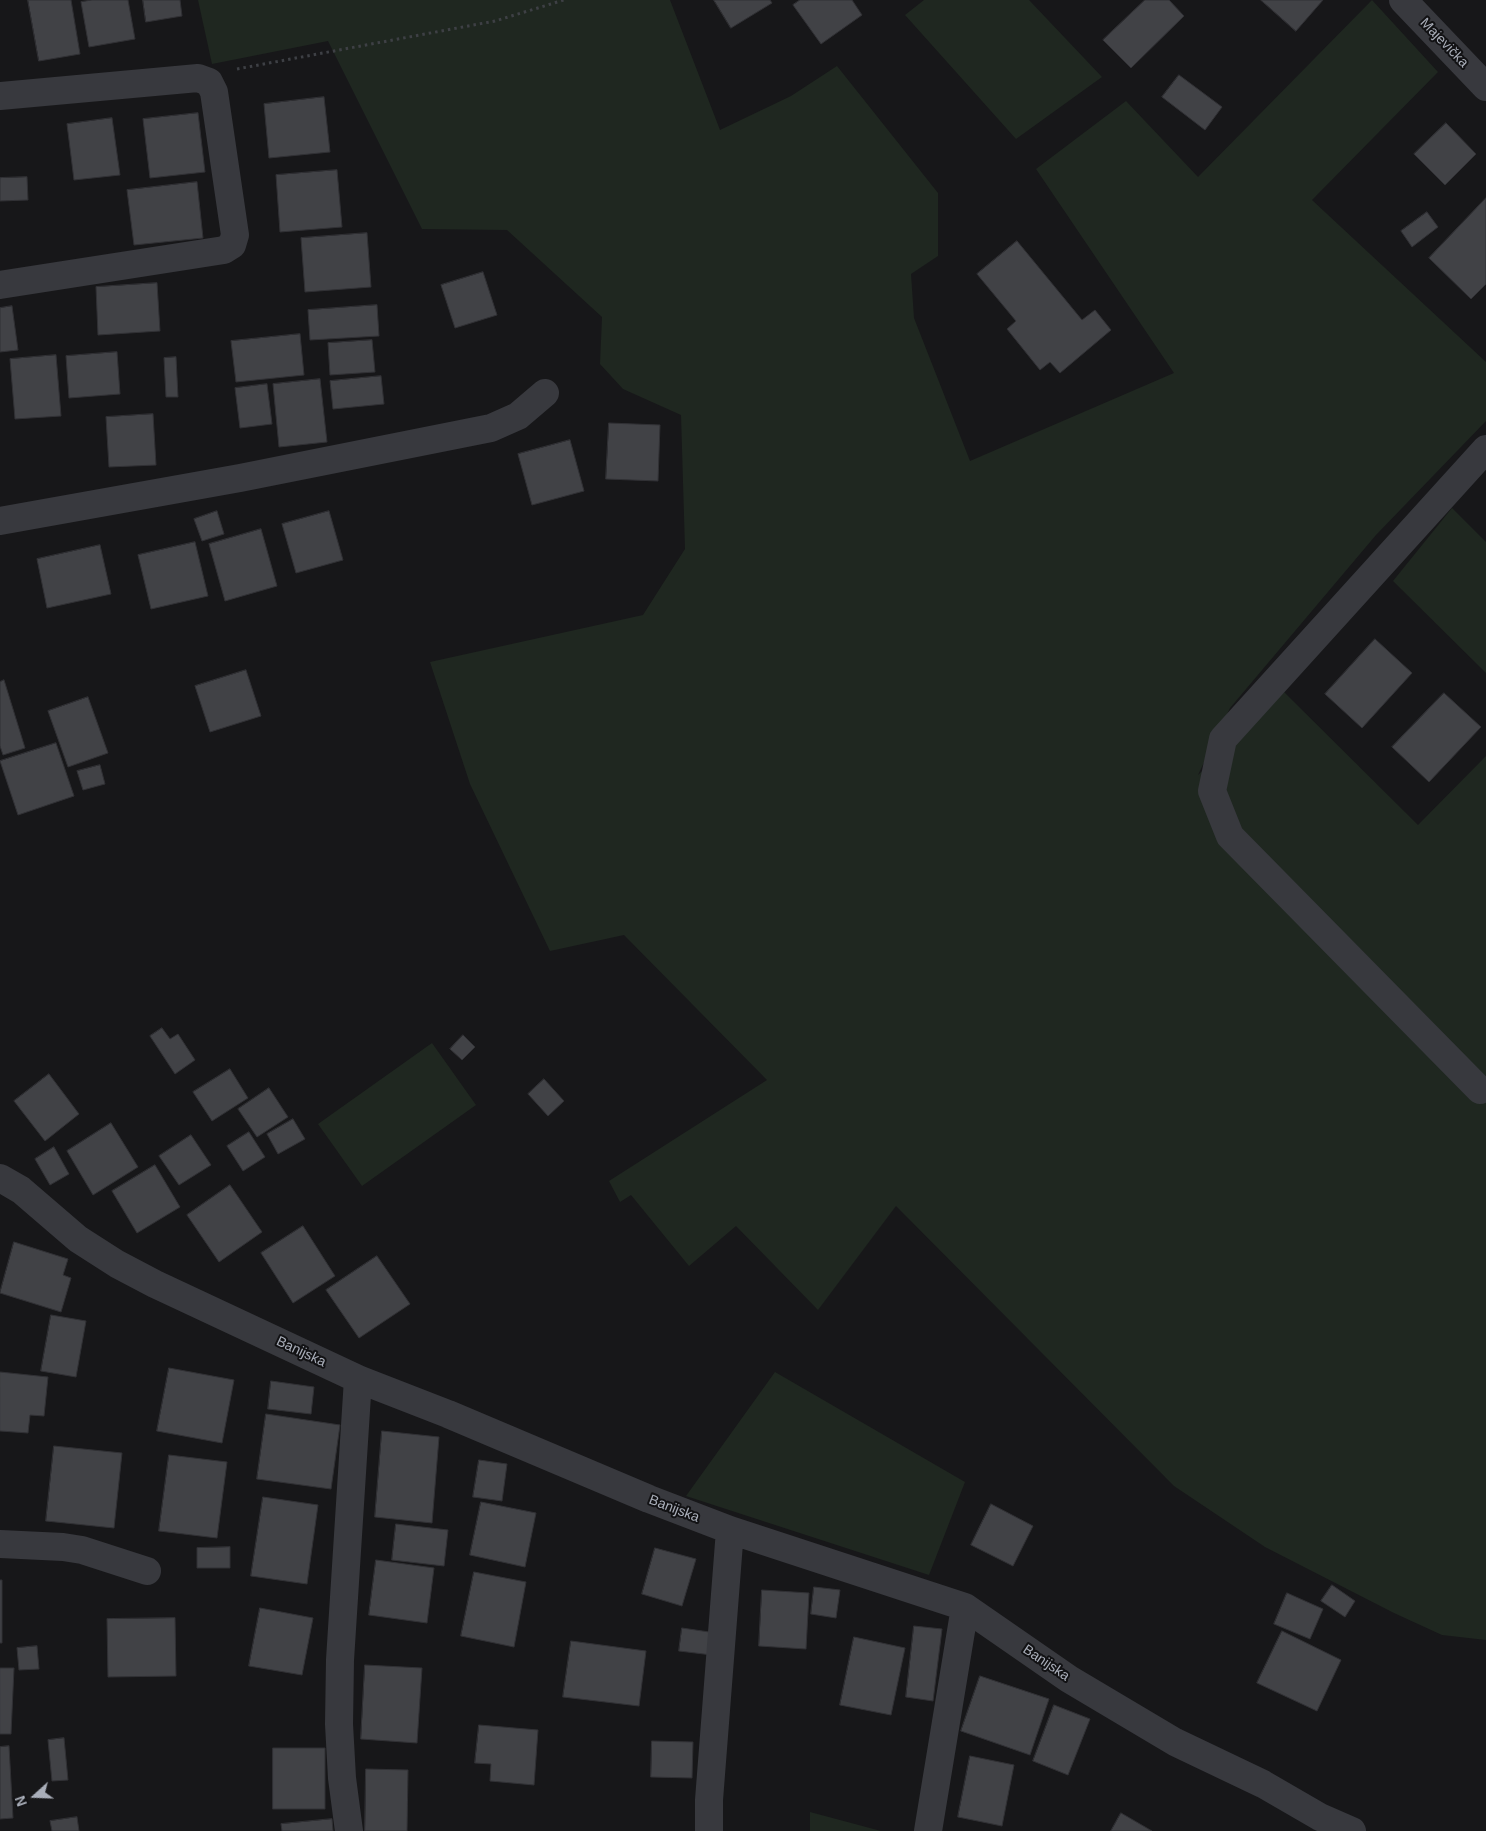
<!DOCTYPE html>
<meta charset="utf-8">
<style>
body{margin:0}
#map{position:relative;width:1486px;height:1831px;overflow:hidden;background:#171719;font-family:Arial,sans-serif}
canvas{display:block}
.north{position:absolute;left:10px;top:1771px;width:50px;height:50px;-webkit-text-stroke:4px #121214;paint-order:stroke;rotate:250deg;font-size:14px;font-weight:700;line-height:20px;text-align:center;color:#a9aeb9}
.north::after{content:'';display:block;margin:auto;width:18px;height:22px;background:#a9aeb9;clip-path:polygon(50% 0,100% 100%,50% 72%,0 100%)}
</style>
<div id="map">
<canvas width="1486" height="1831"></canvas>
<div class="north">N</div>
</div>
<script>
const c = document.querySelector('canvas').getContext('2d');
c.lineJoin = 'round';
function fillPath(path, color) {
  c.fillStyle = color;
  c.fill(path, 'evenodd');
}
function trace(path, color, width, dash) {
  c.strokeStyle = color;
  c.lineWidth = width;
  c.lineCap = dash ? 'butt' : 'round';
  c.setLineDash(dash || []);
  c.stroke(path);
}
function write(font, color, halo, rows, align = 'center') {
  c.font = font + ' Arial,sans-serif';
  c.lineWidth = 4;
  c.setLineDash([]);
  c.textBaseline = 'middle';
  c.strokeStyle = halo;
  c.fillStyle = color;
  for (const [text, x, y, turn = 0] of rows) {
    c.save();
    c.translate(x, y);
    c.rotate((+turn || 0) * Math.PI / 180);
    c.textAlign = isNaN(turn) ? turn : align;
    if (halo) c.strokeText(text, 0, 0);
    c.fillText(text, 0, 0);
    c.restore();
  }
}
const green = new Path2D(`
 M198 0H670L720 130 791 96 837 66 938 193V256L911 274 914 318 970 461 1174 373 1036 169 1126 101 1198 177 1372 0 1438 72 1312 200 1486 362V421L1376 535 1230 708 1198 775 1284 692 1418 825 1486 756V1640L1442 1635 1394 1613 1265 1547 1174 1486 896 1206 818 1310 736 1226 689 1266 631 1195 620 1202 609 1181 767 1080 624 935 550 951 470 784 430 662 643 615 685 549 681 415 623 389 600 364 602 317 507 230 422 229 328 41 212 64Z
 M924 0H1029L1102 77 1016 139 905 15Z
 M1452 508 1486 542V673L1393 581Z
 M432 1043 476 1105 362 1186 318 1124Z
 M775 1372 965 1482 929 1575 686 1496Z
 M810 1812 881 1831H810Z`);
const building = new Path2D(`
 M28 0H71L80 54 39 61Z
 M92 0H128L135 39 89 47 81 2Z
 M143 0H180L182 16 146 22Z
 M714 0H770L772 3 731 28Z
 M800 0H852L862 15 821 44 793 5Z
 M1145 0H1169L1184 16 1131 68 1103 40Z
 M1261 0H1323L1296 31Z
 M1179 75 1222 107 1205 130 1162 97Z
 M324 97 330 152 269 158 264 104Z
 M198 113 205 172 150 178 143 119Z
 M112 118 120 175 74 180 67 124Z
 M1446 123 1476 154 1445 185 1414 154Z
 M337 170 342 227 280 232 276 175Z
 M27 177 28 200 0 201V178Z
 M197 182 203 238 134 245 127 190Z
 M1486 198V284L1471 299 1429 258Z
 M1427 212 1438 227 1412 247 1401 231Z
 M367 233 371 287 305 292 301 238Z
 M1017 241 1082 320 1095 310 1111 330 1060 373 1050 362 1040 370 1007 329 1016 321 977 274Z
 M483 272 497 315 455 328 441 285Z
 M157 283 160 331 98 335 96 287Z
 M377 305 379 336 310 340 308 310Z
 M12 306 18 350 0 352V308Z
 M300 334 304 375 236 382 231 341Z
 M372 340 375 372 330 375 328 343Z
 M117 352 120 394 69 398 66 356Z
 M56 355 61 416 15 419 10 359Z
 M176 357 178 397H166L164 358Z
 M381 376 384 404 333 409 330 381Z
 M320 379 327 442 279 447 273 384Z
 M267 384 272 424 240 428 235 388Z
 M153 414 156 465 109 467 106 417Z
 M609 423 660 425 658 481 606 479Z
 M570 440 584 491 532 505 518 454Z
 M217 511 224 534 202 541 194 519Z
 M329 511 343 560 296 573 282 524Z
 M261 529 277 586 225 601 209 544Z
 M195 542 208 596 151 609 138 555Z
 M100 545 111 594 47 608 37 559Z
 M1375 639 1412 673 1362 728 1325 694Z
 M246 670 261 716 210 732 195 686Z
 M4 680 25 748 3 755 0 746V682Z
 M1444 693 1481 727 1429 782 1392 747Z
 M88 697 108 753 68 767 48 711Z
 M56 743 74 796 18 815 0 761Z
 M100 765 105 784 83 790 77 771Z
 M162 1028 170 1039 178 1034 195 1060 175 1074 150 1036Z
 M463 1035 475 1047 462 1060 450 1049Z
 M230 1069 248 1098 212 1121 193 1092Z
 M49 1074 79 1114 45 1141 14 1101Z
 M544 1079 564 1101 548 1116 528 1094Z
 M269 1088 288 1117 257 1137 238 1109Z
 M293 1119 305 1139 278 1154 267 1134Z
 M111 1123 138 1167 93 1195 67 1151Z
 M249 1132 265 1157 243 1171 227 1146Z
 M191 1135 211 1165 179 1185 159 1156Z
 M54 1147 69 1174 50 1185 35 1159Z
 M155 1165 180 1207 137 1233 112 1191Z
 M230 1185 262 1232 219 1262 187 1215Z
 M303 1226 335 1276 293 1303 261 1253Z
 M14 1242 68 1259 63 1275 71 1278 61 1312 0 1293Z
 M377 1256 410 1304 359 1338 326 1290Z
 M51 1315 86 1321 76 1377 41 1371Z
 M169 1368 234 1380 222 1443 157 1431Z
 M0 1372 48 1377 44 1416 30 1415 28 1433 0 1431Z
 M271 1381 314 1387 311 1414 268 1409Z
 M266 1414 340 1425 331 1489 257 1479Z
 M382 1431 439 1437 432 1523 375 1517Z
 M54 1446 122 1453 114 1528 46 1521Z
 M169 1455 227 1462 217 1538 159 1531Z
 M479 1460 507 1464 502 1501 473 1497Z
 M263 1497 318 1505 307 1584 251 1576Z
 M481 1502 536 1513 525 1567 470 1555Z
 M991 1504 1033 1526 1013 1566 971 1545Z
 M396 1524 448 1530 444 1566 392 1560Z
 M230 1547V1568H197V1548Z
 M655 1548 696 1559 682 1606 642 1594Z
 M376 1560 434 1568 427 1623 369 1615Z
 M474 1572 526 1582 514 1647 461 1636Z
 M0 1580H2V1643H0Z
 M1332 1585 1355 1601 1345 1617 1321 1601Z
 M814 1587 840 1590 836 1618 811 1614Z
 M762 1590 809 1593 806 1649 759 1646Z
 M1287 1593 1323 1609 1310 1639 1274 1624Z
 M260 1608 313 1618 302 1675 249 1666Z
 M175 1618 176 1676 108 1677 107 1619Z
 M914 1626 942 1629 933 1701 906 1697Z
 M682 1628 716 1633 712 1655 679 1651Z
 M1282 1631 1341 1660 1317 1711 1257 1683Z
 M854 1637 905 1648 891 1715 840 1705Z
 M571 1641 646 1651 639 1706 563 1697Z
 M37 1646 39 1669 19 1670 17 1648Z
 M365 1665 422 1668 417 1743 361 1739Z
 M0 1668H14L11 1734H0Z
 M980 1676 1049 1699 1030 1755 961 1731Z
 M1054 1705 1090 1719 1068 1775 1033 1761Z
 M479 1725 538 1730 534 1785 490 1781 491 1764 475 1763Z
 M64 1738 68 1780 52 1781 48 1740Z
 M652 1741 693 1742 692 1778 651 1777Z
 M9 1746 13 1818 0 1819V1747Z
 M273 1748H325V1809H273Z
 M970 1756 1014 1765 1002 1826 958 1817Z
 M366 1769 408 1770 407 1831H365Z
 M1121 1813 1152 1831H1111Z
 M77 1817 79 1831H52L50 1821Z
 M332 1819 333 1831H282L281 1824Z`);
const path = new Path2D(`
 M237 69 495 21 564 0`);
const minor = new Path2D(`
 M1403 0 1486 87
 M0 96 198 78 209 82 214 92 235 235 232 245 224 250 0 285
 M0 521 240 478 491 428 518 416 545 393
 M1480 1090 1230 836 1212 791 1223 739 1486 449
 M0 1178 21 1190 78 1239 117 1264 155 1284 358 1379 448 1414 649 1499 730 1530 965 1607 1069 1679 1175 1742 1263 1784 1320 1817 1352 1831
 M0 1544 63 1547 82 1550 147 1571
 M349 1831 342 1778 339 1724 340 1660 358 1379
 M709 1831V1800L730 1530
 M928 1831 965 1607`);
const streetNames = [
 ["Majevička",1444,43,46],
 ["Banijska",301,1352,25],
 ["Banijska",674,1509,21],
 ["Banijska",1046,1663,34]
];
fillPath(green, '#1f2720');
fillPath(building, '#414246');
trace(building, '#313135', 1);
trace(path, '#3e4045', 3, [2.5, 4]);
trace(minor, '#38393e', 28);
write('14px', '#a9aeb9', '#121214', streetNames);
</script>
